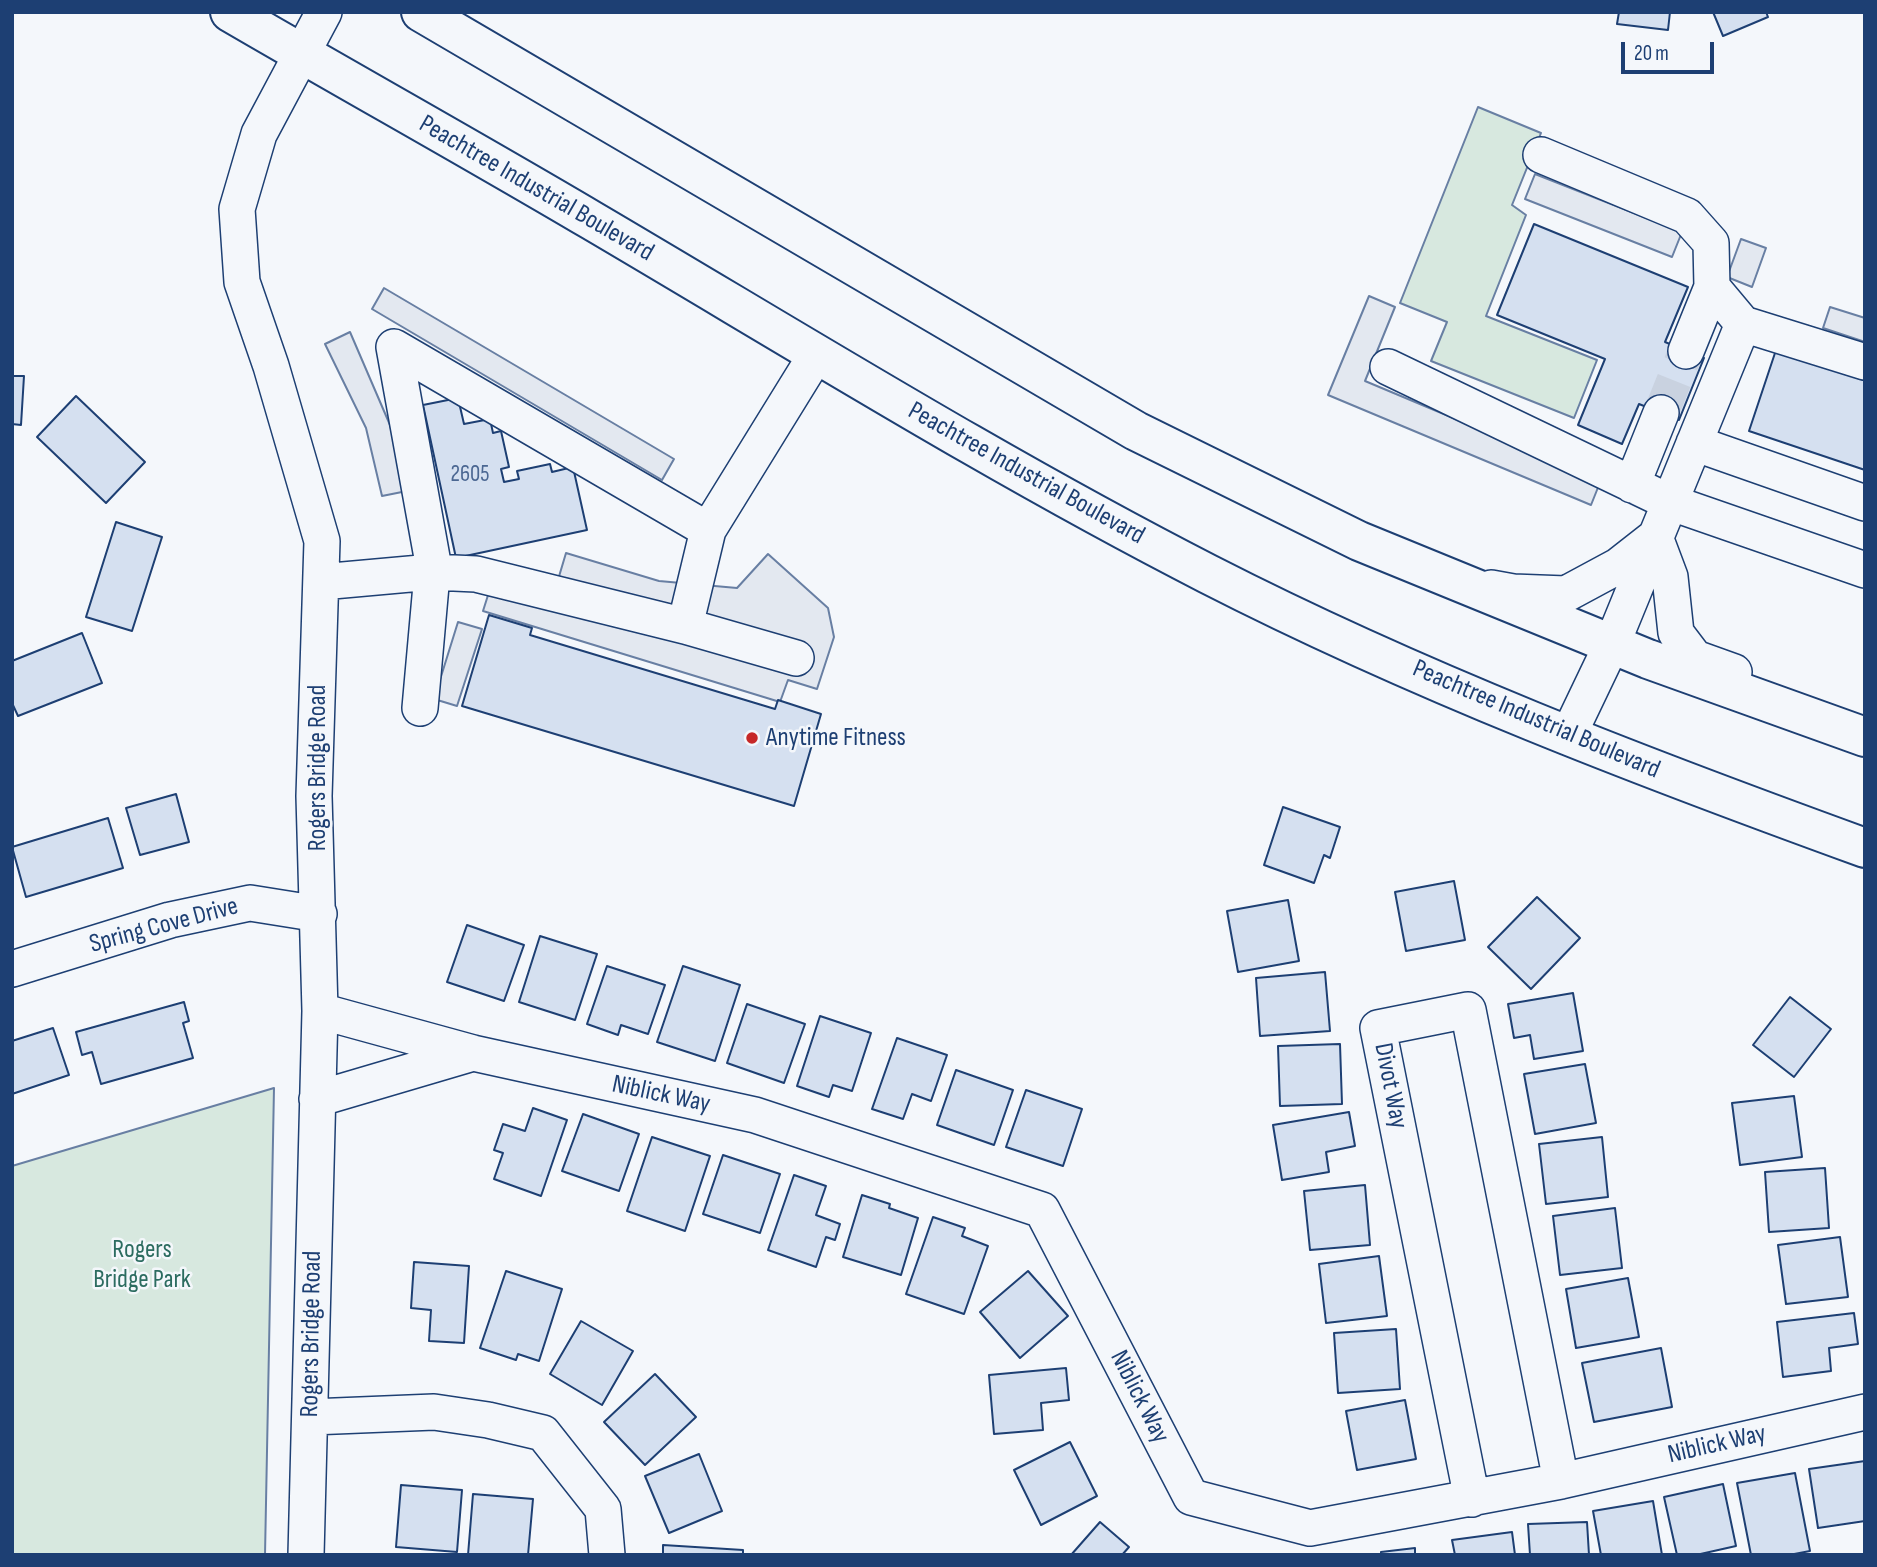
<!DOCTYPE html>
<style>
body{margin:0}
#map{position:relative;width:1877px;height:1567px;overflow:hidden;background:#f4f7fb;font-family:"Sofia Sans Condensed",sans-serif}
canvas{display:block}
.frame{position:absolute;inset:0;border:14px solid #1d3f73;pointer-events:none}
.scale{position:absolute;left:1621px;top:42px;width:93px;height:32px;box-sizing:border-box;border:4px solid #1d3f73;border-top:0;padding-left:9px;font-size:21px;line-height:24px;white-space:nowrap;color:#1d3f73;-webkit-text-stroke:5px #f4f7fb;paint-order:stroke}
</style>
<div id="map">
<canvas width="1877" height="1567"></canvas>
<div class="frame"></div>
<div class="scale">20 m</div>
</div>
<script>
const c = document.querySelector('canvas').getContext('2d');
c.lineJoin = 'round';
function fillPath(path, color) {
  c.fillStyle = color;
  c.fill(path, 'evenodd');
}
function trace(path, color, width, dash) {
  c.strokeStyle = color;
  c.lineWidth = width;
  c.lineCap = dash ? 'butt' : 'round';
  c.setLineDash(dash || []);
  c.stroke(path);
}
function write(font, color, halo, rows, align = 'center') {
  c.font = font + ' "Sofia Sans Condensed",sans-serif';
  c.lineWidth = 5;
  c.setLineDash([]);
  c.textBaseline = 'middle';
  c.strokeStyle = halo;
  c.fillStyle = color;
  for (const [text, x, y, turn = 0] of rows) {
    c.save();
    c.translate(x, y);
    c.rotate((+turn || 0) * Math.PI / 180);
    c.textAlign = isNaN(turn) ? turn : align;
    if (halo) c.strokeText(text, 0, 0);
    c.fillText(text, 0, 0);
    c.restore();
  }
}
const green = new Path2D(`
 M1478 107 1541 133 1512 205 1526 215 1486 316 1597 360 1574 418 1431 361 1447 322 1400 303Z
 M274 1088 265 1555H12V1166Z`);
const parking = new Path2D(`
 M1535 174 1682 232 1672 257 1525 199Z
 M1741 239 1766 248 1752 287 1727 277Z
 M384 288 674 459 662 480 372 309Z
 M1369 296 1395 307 1365 381 1601 480 1591 505 1328 395Z
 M1830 307 1865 318V342L1823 328Z
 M350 332 390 425 407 491 382 496 366 428 325 344Z
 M566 553 659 581 737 588 768 554 828 608 834 637 817 689 788 680 780 702 483 611 489 592 549 610Z
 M458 622 482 629 457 706 434 699Z`);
const building = new Path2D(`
 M1619 12H1670L1668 30 1617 24Z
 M1713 12H1766L1768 17 1723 36Z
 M1534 224 1688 287 1665 342 1704 358 1679 420 1639 404 1622 444 1578 425 1605 359 1497 315Z
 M1776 350 1865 380V470L1749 431Z
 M12 376H24L21 425 12 424Z
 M76 396 145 462 106 503 37 437Z
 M458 398 464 424 490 419 493 433 501 431 509 467 501 469 504 482 519 479 517 471 550 464 552 472 573 467 587 530 456 558 423 405Z
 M116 522 162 537 132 631 86 617Z
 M489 615 532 628 530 635 775 709 778 700 821 714 794 806 462 706Z
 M82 633 102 683 18 716 12 703V661Z
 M176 794 189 842 140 855 126 808Z
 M1283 807 1340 827 1330 858 1324 855 1314 883 1264 865Z
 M108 818 123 868 26 897 12 847Z
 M1454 881 1465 940 1406 951 1395 892Z
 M1537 897 1580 938 1531 989 1488 947Z
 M1288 900 1299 961 1238 972 1227 911Z
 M467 925 524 945 504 1001 447 982Z
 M540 936 597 954 575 1020 519 1002Z
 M607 966 665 985 648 1034 621 1025 618 1035 587 1024Z
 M683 966 740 985 715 1061 657 1042Z
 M1325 972 1330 1031 1260 1036 1256 978Z
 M1573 993 1583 1051 1534 1059 1530 1035 1514 1038 1508 1004Z
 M1790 997 1831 1029 1794 1077 1753 1045Z
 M184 1002 189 1021 183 1023 193 1058 101 1084 92 1052 82 1055 76 1032Z
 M747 1004 805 1024 784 1083 727 1063Z
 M820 1016 871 1033 852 1091 833 1085 829 1097 797 1086Z
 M53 1028 69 1075 12 1094V1041Z
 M897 1038 947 1055 931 1101 912 1094 903 1119 872 1109Z
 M1340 1044 1342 1104 1280 1106 1278 1046Z
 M1585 1064 1596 1123 1535 1134 1524 1074Z
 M956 1070 1013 1090 994 1145 937 1125Z
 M1026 1090 1082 1109 1063 1166 1006 1147Z
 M1794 1096 1802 1157 1740 1165 1732 1103Z
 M533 1108 567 1120 541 1196 494 1179 503 1153 494 1150 503 1124 525 1131Z
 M1349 1112 1355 1146 1326 1152 1329 1172 1282 1180 1273 1125Z
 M583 1114 639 1134 619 1191 562 1171Z
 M652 1137 710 1156 685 1231 627 1211Z
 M1602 1137 1608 1197 1546 1204 1539 1144Z
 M723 1155 780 1174 760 1233 703 1214Z
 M1825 1168 1829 1228 1769 1232 1765 1172Z
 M794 1175 826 1186 816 1215 840 1224 835 1240 826 1237 816 1267 768 1250Z
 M1365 1185 1370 1245 1310 1250 1304 1191Z
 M862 1195 890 1204 889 1208 918 1218 901 1275 843 1257Z
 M1615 1208 1622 1268 1560 1275 1553 1216Z
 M933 1217 965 1228 962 1236 988 1246 964 1314 906 1294Z
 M1840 1237 1848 1297 1786 1304 1778 1245Z
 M1379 1256 1387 1316 1326 1323 1319 1264Z
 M414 1262 469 1266 464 1343 429 1341 431 1310 411 1308Z
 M506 1271 562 1289 539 1361 518 1354 516 1360 480 1348Z
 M1028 1271 1068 1316 1020 1358 980 1312Z
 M1628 1278 1639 1337 1576 1348 1566 1289Z
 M1854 1313 1858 1344 1829 1348 1831 1371 1783 1377 1777 1322Z
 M581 1321 633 1351 602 1405 550 1374Z
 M1396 1329 1400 1389 1338 1393 1334 1333Z
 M1661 1348 1672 1407 1594 1422 1582 1363Z
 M1066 1368 1069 1400 1041 1403 1043 1430 994 1434 989 1375Z
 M655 1374 696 1417 645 1465 604 1422Z
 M1405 1400 1416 1459 1357 1470 1346 1411Z
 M1070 1442 1097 1496 1041 1525 1014 1470Z
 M699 1454 722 1511 669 1533 645 1476Z
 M1865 1461V1521L1818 1528 1809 1469Z
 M1795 1473 1810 1551 1789 1555H1751L1737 1483Z
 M1723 1484 1736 1546 1696 1555H1677L1664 1497Z
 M401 1485 462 1490 457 1552 396 1547Z
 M473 1494 533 1499 528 1555H468Z
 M1653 1501 1662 1555H1601L1593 1511Z
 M1100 1522 1129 1547 1122 1555H1071Z
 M1587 1522 1589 1555H1530L1528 1524Z
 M1512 1532 1515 1555H1455L1452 1540Z
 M663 1545 743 1550V1555H663Z
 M1415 1548V1555H1381V1552Z`);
const minorTunnel = new Path2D(`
 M1661 413 1686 351`);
const minor = new Path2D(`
 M1541 155 1687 216 1711 243 1712 287 1743 324
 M1686 351 1712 287
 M1388 367 1669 502 1865 570
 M1694 443 1865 503
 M1632 485 1661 413
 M321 582 432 572 476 574 685 626 708 530
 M1491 588 1513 592 1566 594 1618 566 1655 537 1670 577 1676 633 1695 658 1734 672
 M685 626 796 658
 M420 708 433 563 394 347 708 530 816 355
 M1568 736 1612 644 1743 324 1865 362
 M12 969 170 920 250 903 319 914
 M320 1011 473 1053 755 1115 1042 1210 1191 1497 1310 1528 1561 1481 1865 1412
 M317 1099 473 1053
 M311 1417 434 1412 488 1420 543 1433 603 1509 607 1555
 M1472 1499 1378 1028 1468 1010 1561 1481
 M306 1555 320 1011 314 796 322 541 271 366 242 282 237 209 259 134 324 12`);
const highway = new Path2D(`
 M230 12C350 82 471 149 591 220 795 340 997 466 1208 574 1419 682 1642 767 1865 848
 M421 12 1136 431 1359 541 1648 659 1865 737`);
const markers = [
 [752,738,7,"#c62828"]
];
const numberNames = [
 ["2605",470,475]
];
const streetNames = [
 ["Peachtree Industrial Boulevard",536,189,30],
 ["Peachtree Industrial Boulevard",1026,474,29],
 ["Peachtree Industrial Boulevard",1536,720,23],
 ["Rogers Bridge Road",318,768,-90],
 ["Spring Cove Drive",164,926,-15],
 ["Divot Way",1390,1086,79],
 ["Niblick Way",661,1095,12],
 ["Rogers Bridge Road",312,1334,-89],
 ["Niblick Way",1139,1397,63],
 ["Niblick Way",1717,1445,-13]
];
const poiNames = [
 ["Anytime Fitness",766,738]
];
const parkNames = [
 ["Rogers",142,1250],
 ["Bridge Park",142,1280]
];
fillPath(green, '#d7e8df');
trace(green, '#687fa3', 2);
fillPath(parking, '#e3e8f0');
trace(parking, '#687fa3', 2);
fillPath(building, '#d5e0f0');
trace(building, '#1d3f73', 2);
trace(minorTunnel, '#c9d2e0', 35, [35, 18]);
trace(minor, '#1d3f73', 38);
trace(highway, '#1d3f73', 42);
trace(minor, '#f4f7fb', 35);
trace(highway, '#f4f7fb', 38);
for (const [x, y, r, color] of markers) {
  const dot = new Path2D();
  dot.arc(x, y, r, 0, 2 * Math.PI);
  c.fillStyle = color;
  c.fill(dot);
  trace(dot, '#f4f7fb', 2.5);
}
write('23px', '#4b6792', null, numberNames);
write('26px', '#1d3f73', '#f4f7fb', streetNames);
write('26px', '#1d3f73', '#f4f7fb', poiNames, 'left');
write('26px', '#2c6c60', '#f4f7fb', parkNames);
</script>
